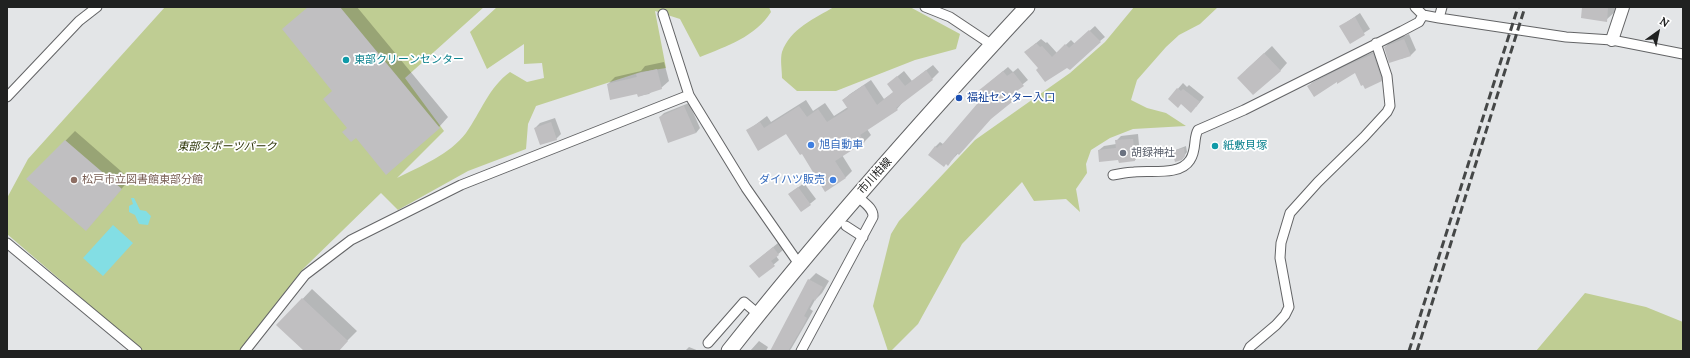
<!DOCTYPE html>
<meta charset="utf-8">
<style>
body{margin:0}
#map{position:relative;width:1690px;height:358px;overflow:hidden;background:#e3e5e7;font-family:Lora,serif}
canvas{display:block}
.frame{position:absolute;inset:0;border:8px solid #202121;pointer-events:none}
.north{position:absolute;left:1638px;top:12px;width:40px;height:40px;-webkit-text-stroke:3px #fff;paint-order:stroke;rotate:33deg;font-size:11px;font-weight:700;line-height:16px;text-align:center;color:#202121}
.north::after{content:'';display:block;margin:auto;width:14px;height:18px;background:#202121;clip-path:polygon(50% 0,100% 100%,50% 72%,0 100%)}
</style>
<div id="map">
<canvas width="1690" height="358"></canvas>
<div class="frame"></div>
<div class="north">N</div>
</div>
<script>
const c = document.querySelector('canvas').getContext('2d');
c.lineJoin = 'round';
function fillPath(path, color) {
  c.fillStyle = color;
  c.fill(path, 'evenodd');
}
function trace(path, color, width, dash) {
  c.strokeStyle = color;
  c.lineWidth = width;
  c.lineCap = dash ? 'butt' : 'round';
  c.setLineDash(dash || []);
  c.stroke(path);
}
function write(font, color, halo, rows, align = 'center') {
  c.font = font + ' Lora,"Noto Sans JP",serif';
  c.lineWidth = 3.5;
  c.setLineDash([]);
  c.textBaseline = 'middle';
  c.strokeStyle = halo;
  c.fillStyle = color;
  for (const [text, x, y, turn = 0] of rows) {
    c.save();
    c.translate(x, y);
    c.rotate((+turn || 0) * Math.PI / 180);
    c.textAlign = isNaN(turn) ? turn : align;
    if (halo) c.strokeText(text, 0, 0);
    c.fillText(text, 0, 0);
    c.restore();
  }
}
const green = new Path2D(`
 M165 7H484L405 78 444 131 397 178C421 166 449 155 466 133 481 112 489 87 510 72L527 82 544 78 542 63 524 64V44L487 69 470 32 497 7H769L771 12C755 37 727 46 700 57L680 19 655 11 666 68 641 72 536 106 528 124 526 149 468 171 398 210 381 193 303 269 239 351H143L7 234V198L28 159Z
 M834 7H910L960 34 956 49 915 60 836 91H797L782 78C782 70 780 59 782 52 790 29 815 18 834 7Z
 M1134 7H1218L1200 24 1179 35 1166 47 1137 80 1131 100 1147 108 1166 113 1186 126 1133 129 1110 138 1091 150 1086 164 1087 173 1076 189 1080 212 1066 199 1034 201 1022 182 962 244 918 324 891 351H888L873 306 891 234 899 221 975 140 1070 73 1105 42Z
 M1585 293 1646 307 1683 322V351H1536Z`);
const water = new Path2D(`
 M131 198H134L140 210 146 211 151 216 148 225 139 224 135 215 129 212V206L133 204Z
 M113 225 133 243 103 276 83 258Z`);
const shadow = new Path2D(`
 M308 7H357L448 117 439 127 348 128 333 91Z
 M1583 7H1618V9L1606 20Z
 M1360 13 1370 29 1350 42 1341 26Z
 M1095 26 1105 37 1068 67 1039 68 1030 48 1041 39 1046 43 1047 42 1057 53 1071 40 1075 44Z
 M1409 34 1416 50 1411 55 1401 59 1385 47 1390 42Z
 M1272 46 1287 63 1280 71 1246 70Z
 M1378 50 1386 76 1381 81 1356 72 1337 81 1308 86 1313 82 1352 61Z
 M664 62 669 81 661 88 652 91 649 94 639 96 638 92 608 84 615 77 641 71 645 66Z
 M933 65 939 72 932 79 903 102 897 109 867 129 871 135 864 142 842 155 852 171 846 177 825 190 803 153 787 132 747 131 767 116 771 122 806 100 813 111 825 103 834 116 848 107 843 100 850 94 871 80 884 99 894 92 888 84 904 71 912 81Z
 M1008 67 1013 72 1018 68 1028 80 1013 92 1016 96 993 116 952 160 946 163 935 147 940 142 943 144 946 142 984 97 979 91Z
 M1183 83 1187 87 1189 85 1204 97 1196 107 1169 99Z
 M689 103 700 128 696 133 660 117 664 113Z
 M555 118 561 134 556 139 535 128 540 123Z
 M75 131 130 179 86 230 28 179Z
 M1138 134 1140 155 1135 160 1119 159 1099 150 1104 146 1116 144V141L1121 136Z
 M1186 146 1187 152 1182 159 1173 151Z
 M804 183 816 199 801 211 789 194Z
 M778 243 783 250 776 256 779 260 759 277 756 261Z
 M816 273 829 281 822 293 815 300 810 309 813 311 791 349 789 351H776L809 280Z
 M312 289 357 331 337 351H306L278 325Z
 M759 341 768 347 766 351H750Z
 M689 347 699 351H685Z`);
const building = new Path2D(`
 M308 7H340L440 128 386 175 356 138 351 142 342 132 347 128 323 99 332 91 282 29Z
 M1582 7H1608L1607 22 1581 18Z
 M1355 17 1365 35 1350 44 1339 26Z
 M1089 30 1101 42 1070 70 1067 68 1045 82 1036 70 1038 68 1024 52 1036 43 1040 47 1042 46 1052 57 1065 44 1069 48Z
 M1404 39 1411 56 1389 63 1384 47Z
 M1264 53 1281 71 1253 95 1237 78Z
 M1373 54 1382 81 1365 89 1363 85 1361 86 1355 73 1337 84V82L1314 97 1307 86 1346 66Z
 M657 69 662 89 638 97 637 94 610 100 607 84 637 77 636 74Z
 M926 70 933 80 896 108 898 110 860 135 865 142 835 161 846 178 825 192 802 154 800 155 786 134 758 151 746 130 760 122 764 128 799 106 807 117 818 109 827 122 848 109 842 100 864 85 877 105 893 92 887 84 897 76 905 86Z
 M1003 71 1007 76 1013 72 1024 86 1008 97 1012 102 991 119 959 155 957 153 948 166 946 164 944 167 928 155 935 146 937 148 940 145 941 146 983 97 978 91Z
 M1177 88 1181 91 1183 89 1200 102 1191 113 1181 104 1178 108 1168 99Z
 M684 106 696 133 668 143 659 117Z
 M551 122 557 140 540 145 534 128Z
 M1133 139 1135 161 1119 163 1118 160 1099 162 1098 150 1116 148 1115 140Z
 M65 140 122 189 86 231 26 179Z
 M1184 148 1185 156 1182 160 1175 162 1172 151Z
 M798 187 811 205 801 212 788 194Z
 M773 247 779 255 771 261 775 266 759 278 749 266Z
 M808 279 823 287 815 301 813 299 804 316 807 318 803 326 788 351H770Z
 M302 298 348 341 339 351H304L276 325Z`);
const minor = new Path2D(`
 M925 7 950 17 992 45
 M1415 7 1423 15 1439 18 1566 37 1612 40 1683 54
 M663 14 689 95 746 188 799 264
 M1439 18 1442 7
 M7 97 79 21 97 7
 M1113 175C1120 174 1127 172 1134 172 1151 170 1180 176 1190 160 1197 150 1193 138 1198 130L1244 110 1402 31 1419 22 1423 15
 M846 226 863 237
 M7 243 137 351
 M708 343 744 302 758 314
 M245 351 305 275 351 240 461 185 689 95
 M801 351 873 217C874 208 863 202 857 196
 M1248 351 1250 347 1276 325 1285 315 1289 307 1280 258 1281 243 1290 213 1318 182 1364 137 1387 112 1390 106 1387 76 1376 43`);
const tertiary = new Path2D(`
 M1612 40 1623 7`);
const primary = new Path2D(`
 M729 351C823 232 924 118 1027 7`);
const rail = new Path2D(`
 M1409 351 1518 7
 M1417 351 1525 7`);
const markers = [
 [346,60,4,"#0f9aa8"],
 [959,98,4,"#1a4fb4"],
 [811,145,4,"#3f7fe0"],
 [1215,146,4,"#0f9aa8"],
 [1123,153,4,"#6b7280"],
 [74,180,4,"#8d6e63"],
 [833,180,4,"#3f7fe0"]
];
const cultureNames = [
 ["東部クリーンセンター",354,60],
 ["紙敷貝塚",1223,146]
];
const transitNames = [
 ["福祉センター入口",967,98]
];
const shopNames = [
 ["旭自動車",819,145],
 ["ダイハツ販売",825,180,"right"]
];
const parkNames = [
 ["東部スポーツパーク",227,147]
];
const worshipNames = [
 ["胡録神社",1131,153]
];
const streetNames = [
 ["市川柏線",875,176,-48]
];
const educationNames = [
 ["松戸市立図書館東部分館",82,180]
];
fillPath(green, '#bfcd93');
fillPath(water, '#83dee4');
fillPath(shadow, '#0003');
fillPath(building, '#c0bfc1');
trace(minor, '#636466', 11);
trace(tertiary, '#636466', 14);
trace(primary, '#636466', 17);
trace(minor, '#fff', 9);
trace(tertiary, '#fff', 12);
trace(primary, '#fff', 15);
trace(rail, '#454747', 3, [8, 4]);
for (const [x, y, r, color] of markers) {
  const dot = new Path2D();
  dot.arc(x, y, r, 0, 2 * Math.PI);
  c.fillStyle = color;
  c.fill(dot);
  trace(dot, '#fff', 1.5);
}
write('11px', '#0d838f', '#fff', cultureNames, 'left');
write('11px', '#164399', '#fff', transitNames, 'left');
write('11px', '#366cbe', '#fff', shopNames, 'left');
write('italic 11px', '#272f00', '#fff', parkNames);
write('11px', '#5b616d', '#fff', worshipNames, 'left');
write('11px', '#202121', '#fff', streetNames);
write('11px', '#785e54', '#fff', educationNames, 'left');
</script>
